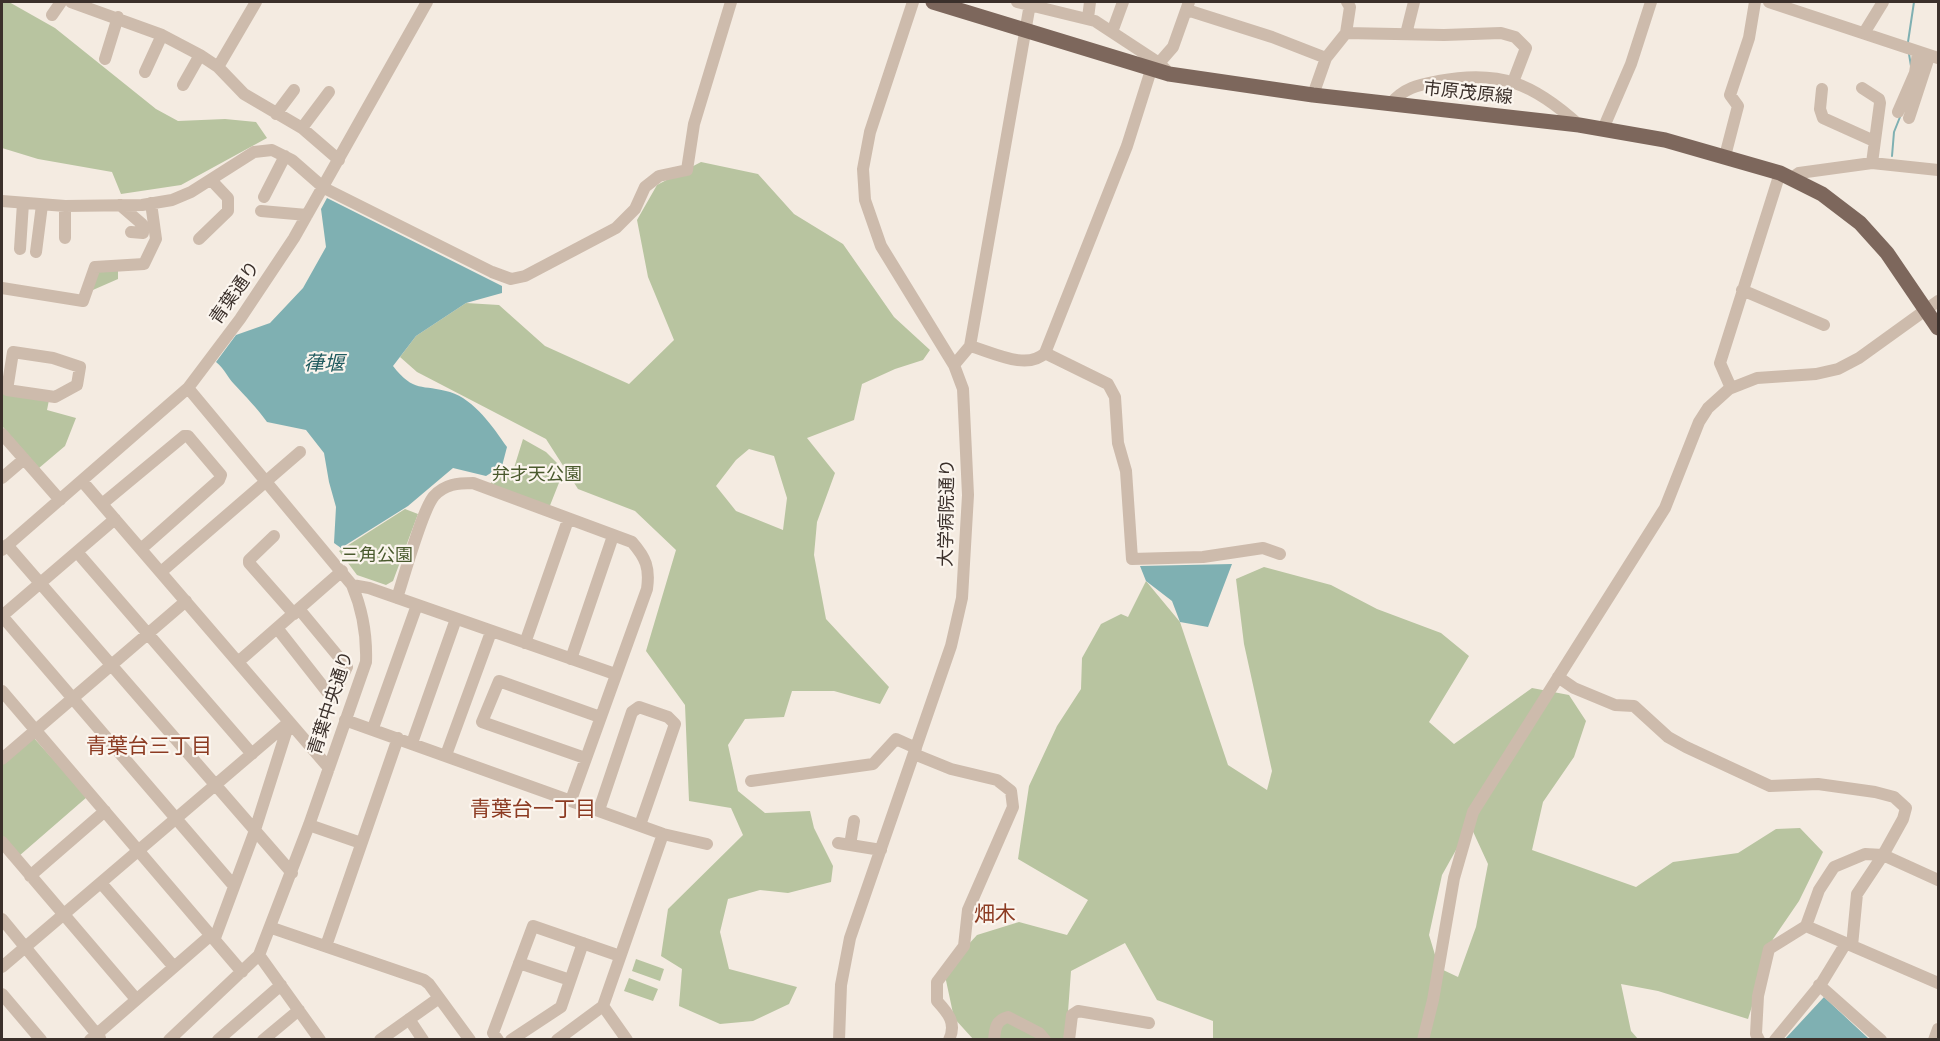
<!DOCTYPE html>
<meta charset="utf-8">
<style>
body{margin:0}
#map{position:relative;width:1940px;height:1041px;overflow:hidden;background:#f4ebe1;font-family:Mulish,sans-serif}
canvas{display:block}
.frame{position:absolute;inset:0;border:3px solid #3b302b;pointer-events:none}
</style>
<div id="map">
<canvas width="1940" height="1041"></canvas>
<div class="frame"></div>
</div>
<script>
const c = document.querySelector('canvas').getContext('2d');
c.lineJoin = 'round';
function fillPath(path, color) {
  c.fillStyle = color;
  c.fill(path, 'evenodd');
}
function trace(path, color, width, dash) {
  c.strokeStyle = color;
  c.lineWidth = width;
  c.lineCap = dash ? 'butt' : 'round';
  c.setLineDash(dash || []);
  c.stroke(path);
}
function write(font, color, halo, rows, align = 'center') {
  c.font = font + ' Mulish,"Noto Sans JP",sans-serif';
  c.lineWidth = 4.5;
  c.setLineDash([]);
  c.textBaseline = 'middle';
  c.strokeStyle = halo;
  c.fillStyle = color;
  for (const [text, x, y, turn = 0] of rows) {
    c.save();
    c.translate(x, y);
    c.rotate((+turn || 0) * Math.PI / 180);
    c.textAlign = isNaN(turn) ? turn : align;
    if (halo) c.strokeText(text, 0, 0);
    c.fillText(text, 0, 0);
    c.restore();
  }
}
const green = new Path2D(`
 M2 2H9L55 28 156 109 178 121 225 119 256 122 267 138 181 185 121 194 112 172 38 159 2 148Z
 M701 162 758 174 794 214 843 244 894 317 930 350 923 360 895 369 862 384 854 420 807 438 835 473 817 522 814 555 826 619 889 687 880 704 834 691H792L784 717 745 719 728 745 738 791 765 813 810 811 814 828 833 866 831 882 788 893 760 890 728 899 720 932 729 969 797 987 789 1004 753 1021 720 1024 679 1006 682 969 661 956 668 909 743 835 731 808 689 801 685 705 646 651 676 550 635 511 578 489 546 439 417 372 400 357 416 336 466 303 499 305 545 346 629 384 674 340 648 277 637 220 657 185ZM749 449 774 456 787 498 783 530 736 511 716 486 736 460Z
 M118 266V279L86 293 95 267Z
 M2 391 49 400 47 410 76 418 65 446 39 468 2 426Z
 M523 439 546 452 564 470 549 508 489 484 514 468Z
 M405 509 418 514 393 581 386 585 357 575 339 551Z
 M1264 567 1331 585 1377 609 1441 633 1469 656 1429 722 1454 744 1532 688 1569 695 1586 721 1574 757 1543 802 1532 850 1636 887 1673 862 1738 853 1776 829 1800 828 1823 852 1799 901 1773 939 1748 1019 1658 991 1621 984 1631 1031 1638 1039H1213V1021L1157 1000 1125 943 1071 971 1066 1039H973L954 1018 944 971 977 935 1019 922 1067 935 1088 900 1018 859 1029 786 1057 726 1081 689 1082 658 1101 624 1121 614 1128 617 1146 581 1180 622 1228 765 1267 790 1272 771 1244 644 1236 579ZM1470 825 1488 864 1476 927 1458 977 1439 968 1429 935 1442 875Z
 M33 737 87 797 19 856 2 837V764Z
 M636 959 664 969 660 981 632 971Z
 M629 978 658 989 653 1001 624 991Z`);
const water = new Path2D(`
 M327 198 502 286V293L466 303 416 336 393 366C414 393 422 384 450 392 475 400 493 427 507 447L502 466 486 476 453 468 408 506 341 548 334 543 336 507 329 482 324 453 306 430 267 422C257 408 246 397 234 384 227 377 225 369 216 362L236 335 270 323 303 288 326 247 321 209Z
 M1232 564 1208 627 1180 622 1172 601 1146 581 1140 566Z
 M1824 997 1869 1039H1785Z`);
const stream = new Path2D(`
 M1908 42 1914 2
 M1909 54 1911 66
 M1892 156 1894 132 1900 117`);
const minor = new Path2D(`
 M71 2 162 35 200 55 218 67 244 94 302 128 339 160
 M1017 2 1095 21 1159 63 1168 72
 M1769 2 1938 58
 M1187 10 1272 37 1326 58
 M52 15 61 2
 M1088 18 1090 2
 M1112 32 1123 2
 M1346 33 1350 7 1347 2
 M1864 33 1883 2
 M1406 34 1414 2
 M105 59 118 17
 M1159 63 1173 47 1189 2
 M218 67 256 2
 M145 72 162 35
 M183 85 200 55
 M1862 88 1879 99 1880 103 1872 163
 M1822 89 1820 109 1823 118 1874 141
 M1313 95 1326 58 1346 33 1444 35 1501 33 1515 37 1526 48 1513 82
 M1390 104C1405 87 1418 85 1439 81 1500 69 1534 84 1579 125
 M1898 112 1915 73 1918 53
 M276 114 294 90
 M1909 118 1929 57
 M302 128 329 92
 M1603 129 1631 64 1651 2
 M1725 156 1738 106 1730 95 1749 38 1755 2
 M1792 178 1799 173 1872 163 1938 170
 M264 197 285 156
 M2 201 65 206 142 205 172 200 191 192 254 152 272 150 292 160 324 188 492 272 511 279 525 276 616 228 635 209 645 187 659 176 687 170 694 124 731 2
 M120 205 142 224 143 233 131 232
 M261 211 307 215
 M65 238V206
 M199 239 228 211V198L211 180
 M20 249 23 203
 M36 252 42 205
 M2 288 83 301 95 267 144 264 156 239 151 203
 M1742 290 1824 325
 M970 346C992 352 1027 371 1045 353L1127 146 1151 70
 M13 352 53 358 80 367 77 385 55 397 7 390Z
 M1045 353 1108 384 1115 397 1118 443 1126 471 1132 559 1203 557 1263 548 1280 554
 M954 365 970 346 1030 4
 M1731 388 1720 363 1780 173
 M2 434 60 500
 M2 478 23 460
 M82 481 329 768
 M102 504 184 436H188L221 475 219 480 141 549
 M274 536 249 560V563L294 614
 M7 545 292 873
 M2 550 188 388 240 319 294 238 427 2
 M77 552 252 754
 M161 572 300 452
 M352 585 369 588 615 674
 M397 598C404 577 422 510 434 496 445 484 458 483 473 483L632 542C646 558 650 568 647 589L571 800
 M2 616 234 886
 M2 616 115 519
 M277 628 332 698 347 667 299 609
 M525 643 568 520
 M571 659 613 536
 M238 662 342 571
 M1558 677 1574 688 1615 705 1634 706 1668 737 1686 747 1770 786 1818 784 1875 792 1894 797 1906 808 1903 819 1883 855 1865 854 1834 867 1819 890 1806 926 1769 949 1758 996 1756 1034 1759 1040
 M2 691 242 972
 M345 720 663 834 707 844
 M373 728 417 605
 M412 743 456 619
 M914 754 951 769 997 780 1011 791 1013 807 968 910 964 946 937 982V1001C948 1013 957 1023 949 1040
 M446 755 491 632
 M585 758 482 722 499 681 600 717
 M2 759 186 601
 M751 781 873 764 896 739 916 748
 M599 810 632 712 639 707 668 717 675 724 640 825
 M309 825 361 843
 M2 842 136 999
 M838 843 881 850
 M850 845 854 821
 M30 876 105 811
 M101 883 174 967
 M2 919 100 1038
 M1806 926 1938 983
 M272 928 424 980 429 984 470 1040
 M215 938 254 833 289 723
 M326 946 398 738
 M1852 946 1857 894 1883 855 1938 880
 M259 955 320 1040
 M519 963 570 980
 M2 967 289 722
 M1819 985 1881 1040
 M2 994 41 1040
 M603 1006 627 1040
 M409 1019 423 1040
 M90 1040 211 935
 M169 1040 259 955 309 825 366 662C367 634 363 611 352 585L188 388
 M218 1040 281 985
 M263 1040 299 1010
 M380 1040 439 998
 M498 1040 493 1033 533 926 620 956
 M511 1040 561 1007 583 943
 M557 1040 603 1006 663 834
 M839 1040 841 985 850 938 951 646 962 598 968 495 963 389 954 365 881 246 865 200 863 169 870 132 913 2
 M994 1040C995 1028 996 1020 1008 1017L1039 1033 1045 1040
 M1069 1040 1072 1015 1078 1011 1149 1023
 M1423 1040 1433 1000 1454 878 1473 812 1665 508 1699 422 1708 408 1729 389 1757 378 1816 374 1838 369 1859 358 1938 301
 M1775 1040 1821 984 1846 943
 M1934 1040 1938 1029`);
const major = new Path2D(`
 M933 2 1169 74 1313 95 1579 125 1665 140 1780 173 1822 194 1860 223 1887 253 1938 328`);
const streetNames = [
 ["市原茂原線",1468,93,6],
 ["青葉通り",235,293,-55],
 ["大学病院通り",947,513,-89],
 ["青葉中央通り",331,703,-72]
];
const parkNames = [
 ["弁才天公園",537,475],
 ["三角公園",377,556]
];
const waterNames = [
 ["葎堰",324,364]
];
const quarterNames = [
 ["青葉台三丁目",149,747],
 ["青葉台一丁目",533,810],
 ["畑木",995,915]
];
fillPath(green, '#b8c4a0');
fillPath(water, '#7fb0b2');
trace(stream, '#7fb0b2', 2);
trace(minor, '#cdbbac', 12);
trace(major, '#7d675c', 15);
write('18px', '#3b302b', '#fbf5ee', streetNames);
write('18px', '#4a5a2e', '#fbf5ee', parkNames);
write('italic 20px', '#1f5a5e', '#fbf5ee', waterNames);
write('21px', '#8c3b22', '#fbf5ee', quarterNames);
</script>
